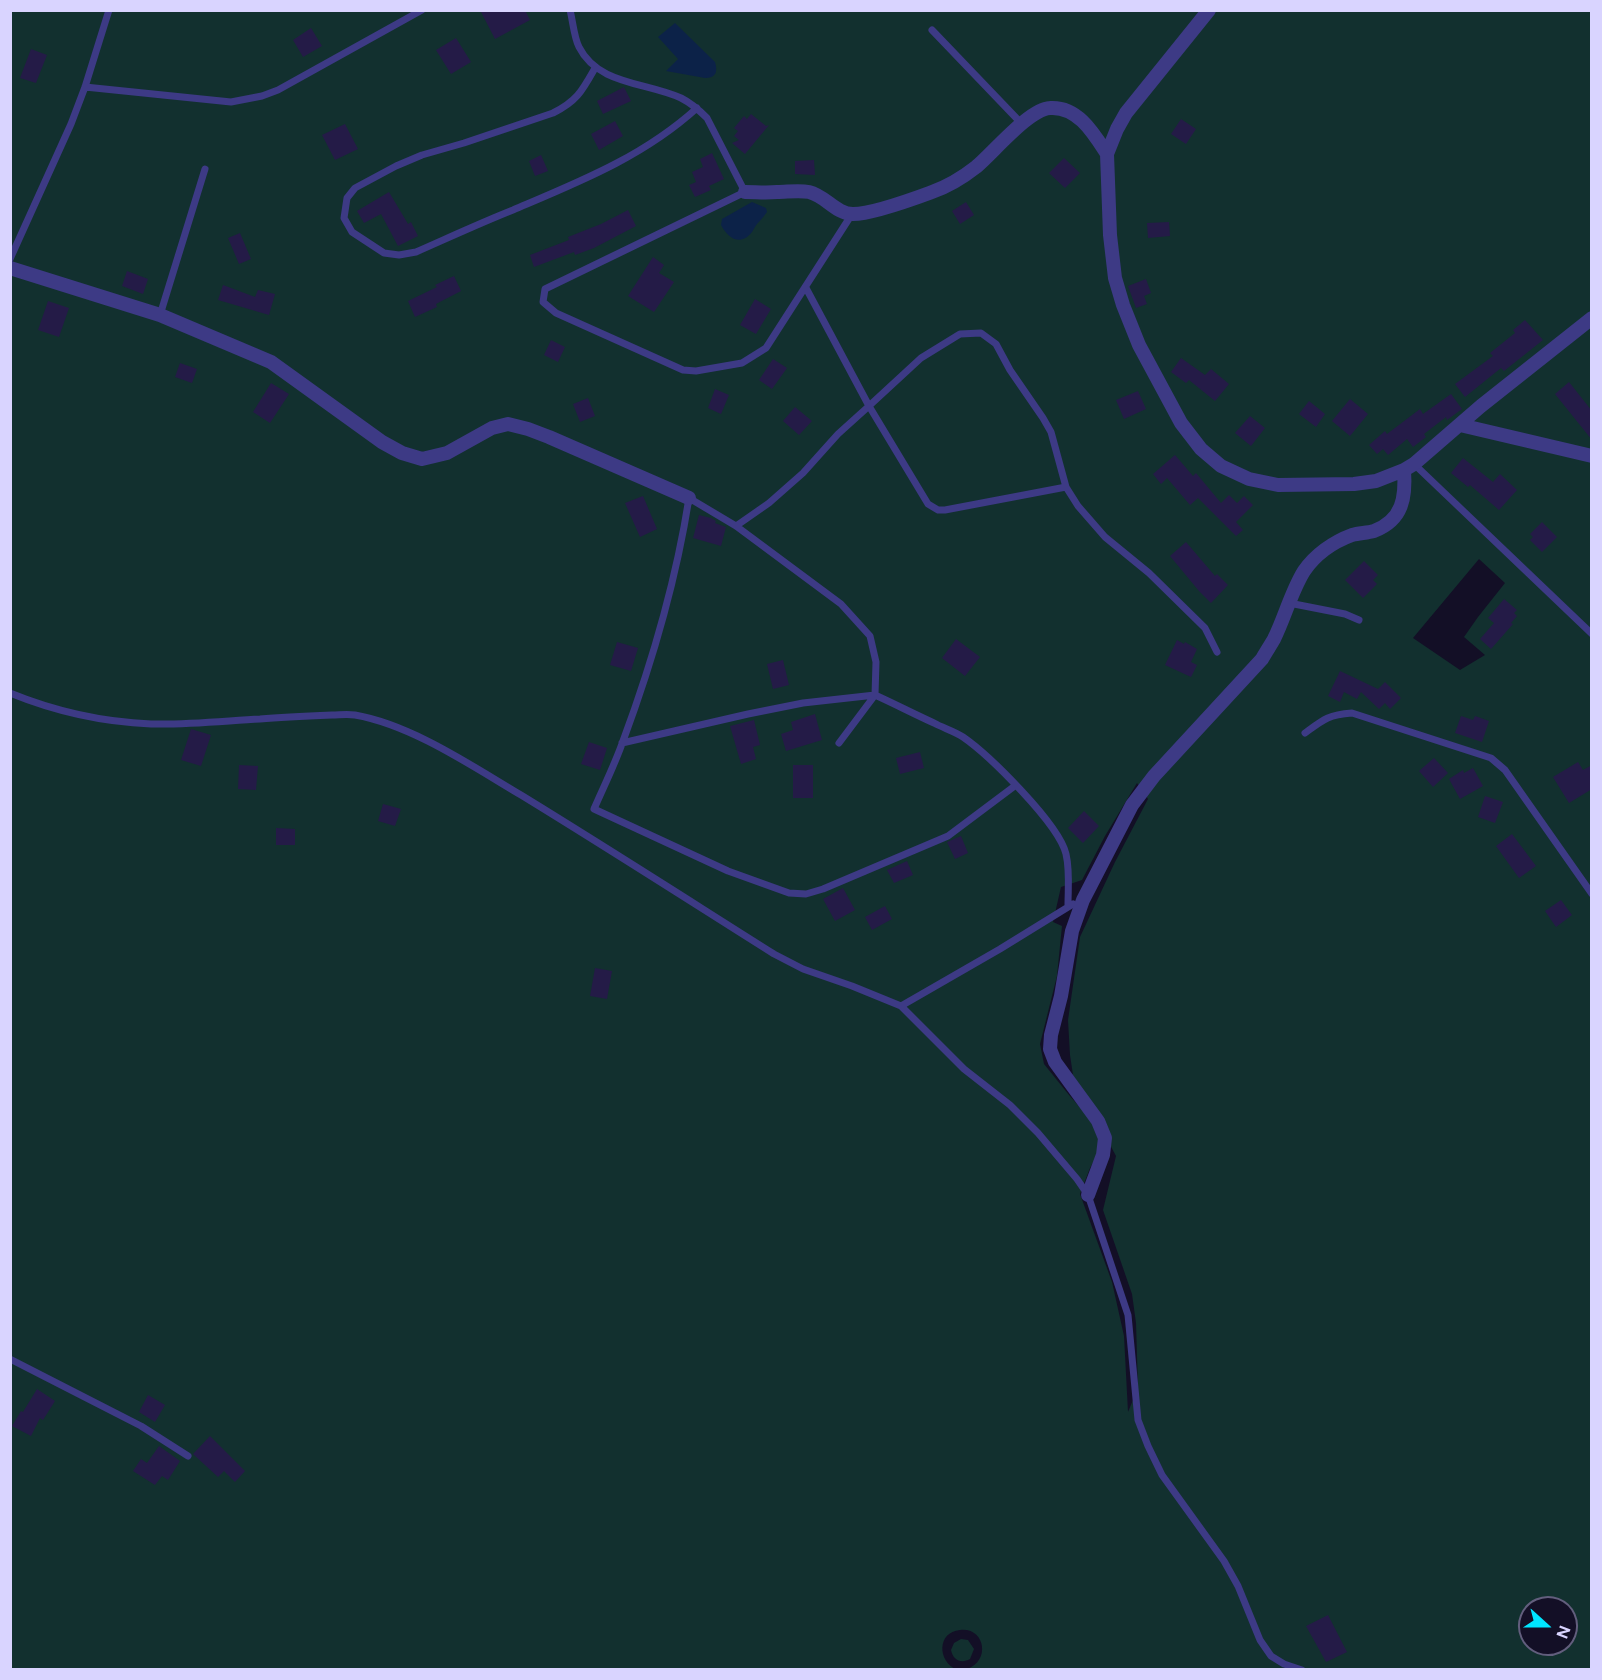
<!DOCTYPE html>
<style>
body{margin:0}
#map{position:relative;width:1602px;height:1680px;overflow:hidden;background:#130f26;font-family:Figtree,sans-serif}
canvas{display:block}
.frame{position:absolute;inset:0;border:12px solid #d9d4ff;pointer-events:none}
.north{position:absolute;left:1518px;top:1596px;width:60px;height:60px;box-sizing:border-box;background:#130f26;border:2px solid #625e7d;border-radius:50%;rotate:111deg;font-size:16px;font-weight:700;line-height:24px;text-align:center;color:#d9d4ff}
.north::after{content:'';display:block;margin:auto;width:21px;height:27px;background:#00e5ff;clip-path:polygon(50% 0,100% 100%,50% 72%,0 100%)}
</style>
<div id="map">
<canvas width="1602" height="1680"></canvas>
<div class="frame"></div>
<div class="north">N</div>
</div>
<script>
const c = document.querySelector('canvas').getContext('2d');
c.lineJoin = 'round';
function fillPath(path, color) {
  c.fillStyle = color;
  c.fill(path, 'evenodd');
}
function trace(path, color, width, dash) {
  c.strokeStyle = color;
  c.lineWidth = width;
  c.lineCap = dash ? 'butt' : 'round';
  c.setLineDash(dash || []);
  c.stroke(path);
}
const green = new Path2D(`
 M11 11H1591V1669H967C991 1661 985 1627 960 1630 937 1632 937 1661 957 1670H11ZM1479 559 1505 583 1478 617 1464 637 1485 655 1460 670 1413 638ZM1137 783 1148 799 1115 862 1080 937 1068 1020 1070 1055 1073 1075 1116 1156 1103 1210 1132 1294 1136 1323 1138 1388 1128 1412 1124 1336 1112 1282 1080 1194 1090 1168 1098 1153 1099 1140 1092 1121 1069 1095 1044 1064 1040 1044 1057 976 1062 926 1053 922 1061 887 1082 880 1105 836ZM1530 1608H1566V1644H1530Z
 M961 1639 968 1640 974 1649 970 1659C961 1664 953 1660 951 1650L954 1643Z`);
const water = new Path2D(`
 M675 23 715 62C718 72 716 78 705 78L666 71 678 59 658 37Z
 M752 202 766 208 767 212C764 216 761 220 757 224 755 226 754 229 752 232 740 247 728 238 721 225L722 219Z`);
const building = new Path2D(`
 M480 10H525L530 20 495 39Z
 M311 28 322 46 303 57 293 40Z
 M456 38 471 62 451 74 436 50Z
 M31 49 47 55 36 83 20 78Z
 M624 87 631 101 603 114 597 101Z
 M751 114 766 126 769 125 745 154 732 143 739 140 734 136 738 131 734 128 744 116 747 119Z
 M1181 119 1196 129 1186 144 1171 134Z
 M615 121 623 136 599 150 591 134Z
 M345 124 358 149 335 160 322 135Z
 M712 153 724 179 709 186 711 190 695 197 689 185 696 182 692 172 703 167 700 159Z
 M541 155 548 171 535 176 529 161Z
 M1064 158 1080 173 1065 188 1049 173Z
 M814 160 815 175 795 174V161Z
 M389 192 408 224 411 222 418 236 398 246 381 214 364 223 357 211Z
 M966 202 974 215 960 224 952 211Z
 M628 210 636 226 594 248 575 255 574 252 534 267 530 255 569 240 568 237 601 224Z
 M1169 222 1170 236 1148 238 1147 223Z
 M240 233 251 259 239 264 228 238Z
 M653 257 664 265 659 273 674 282 654 312 628 296Z
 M127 271 148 279 143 294 122 286Z
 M454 276 461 291 436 304 437 307 415 317 408 301 437 287 435 285Z
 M1146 279 1151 293 1144 296 1147 304 1136 308 1128 286Z
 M223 285 255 297 258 290 275 294 269 315 218 300Z
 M755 299 771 309 756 334 740 325Z
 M48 301 69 308 59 337 38 330Z
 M1525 320 1543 340 1504 371 1501 368 1465 397 1455 384 1493 356 1490 353 1515 333 1513 330Z
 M551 340 565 347 558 362 544 355Z
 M1181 358 1205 375 1211 369 1229 384 1215 401 1189 380 1186 383 1171 372Z
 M773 359 787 368 772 389 759 380Z
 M180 363 197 369 192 383 175 377Z
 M1569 382 1592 411V440L1555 394Z
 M271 383 289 394 270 423 253 412Z
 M715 389 729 395 721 414 708 408Z
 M1138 391 1146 409 1124 419 1116 400Z
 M1451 394 1462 409 1447 420 1446 417 1424 434 1426 437 1413 447 1407 439 1388 455 1383 449 1377 454 1369 445 1385 431 1387 434 1420 409 1423 414Z
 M588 398 595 416 580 422 573 404Z
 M1350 399 1368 414 1350 436 1332 421Z
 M1309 401 1325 414 1316 427 1299 414Z
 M795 407 812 421 799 435 783 421Z
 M1250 416 1265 428 1251 446 1235 433Z
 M1175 455 1193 476 1196 473 1221 503 1229 495 1237 503 1244 496 1253 505 1236 522 1243 530 1236 536 1198 498 1190 505 1167 478 1161 484 1153 474Z
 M1463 458 1493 482 1500 474 1517 490 1499 510 1470 485 1468 487 1451 473Z
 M643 496 657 529 640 537 625 503Z
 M699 515 711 518 716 521 715 523 726 527 721 546 693 538Z
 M1542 522 1557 537 1542 552 1530 540 1533 537 1530 534Z
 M1186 542 1215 576 1217 574 1228 585 1211 603 1199 591 1170 556Z
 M1364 561 1378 575 1373 580 1377 584 1363 598 1345 580Z
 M1504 599 1517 610 1514 613 1517 616 1511 623 1513 624 1491 649 1480 639 1494 623 1488 618Z
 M956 639 980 657 965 676 942 658Z
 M1177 640 1184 644 1185 642 1197 649 1191 662 1197 665 1191 677 1165 665Z
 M617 642 638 648 631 671 610 665Z
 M783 660 789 685 773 689 767 664Z
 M1340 671 1378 689 1385 682 1401 698 1390 709 1385 703 1379 709 1361 692 1357 699 1344 692 1340 702 1328 696Z
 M815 714 822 740 786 751 781 734 793 730 791 722Z
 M1461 716 1473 720 1475 716 1489 721 1482 742 1455 733Z
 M754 720 760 745 753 747 756 759 741 764 730 726Z
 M191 729 211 735 201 766 181 760Z
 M589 742 607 748 600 770 581 764Z
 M920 752 924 768 900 774 896 758Z
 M1434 758 1448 773 1433 787 1419 771Z
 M1578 762 1583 770 1592 765V789L1569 803 1553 777Z
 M239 765 258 766 256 790 238 789Z
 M793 765H813V798H793Z
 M1473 768 1483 786 1460 799 1449 779 1463 770 1464 773Z
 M1485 796 1503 802 1495 823 1478 817Z
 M383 804 401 809 395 826 378 821Z
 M1084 811 1099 826 1083 843 1068 828Z
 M276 828 295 829V845H276Z
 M1512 834 1536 866 1519 878 1496 846Z
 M961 836 968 853 955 859 947 842Z
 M907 861 913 875 894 883 887 870Z
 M843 888 855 910 835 921 823 899Z
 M1561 900 1572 915 1556 927 1545 911Z
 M885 906 892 919 872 930 865 917Z
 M595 968 612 971 607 999 590 996Z
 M37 1389 55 1401 43 1420 40 1418 31 1436 12 1426 21 1411 23 1412Z
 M148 1395 165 1405 155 1422 139 1412Z
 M210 1436 245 1471 235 1482 224 1471 218 1477 193 1454Z
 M159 1446 180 1461 168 1480 162 1476 155 1485 133 1471 141 1459 147 1463Z
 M1328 1615 1347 1652 1326 1662 1306 1626Z`);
const lane = new Path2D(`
 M570 10C573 22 574 37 579 47 598 85 646 82 681 98 691 103 699 110 707 118L745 192 545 289 543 302 556 313 683 370 696 371 742 363 766 348 852 214
 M932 30 1022 124
 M595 68C582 91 577 101 553 113L464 143 422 155 396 166 355 188 347 198 344 218 352 232 384 253 399 255 416 252C448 238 480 223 513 210 579 182 643 157 697 108
 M85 87 231 102 262 96 278 90 422 10
 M10 259 71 124 85 87 109 10
 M160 315 205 169
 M1414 464 1592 634
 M1066 487 945 510H938L928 504 869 406 921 358 960 334 981 333 996 344 1010 370 1043 418 1051 432 1066 487 1078 506 1105 537 1149 573 1205 628 1217 652
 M736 526 769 503 803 473 838 434 869 406 806 288
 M1289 603 1345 614 1359 620
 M10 693C54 711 104 722 151 724 187 725 224 721 260 719 284 717 308 716 332 715 339 715 347 714 355 715 412 725 472 766 521 795 606 847 690 901 774 954L803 969 852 986 901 1006 964 1069 1010 1105 1038 1133 1077 1179 1088 1195 1128 1315 1138 1420 1148 1446 1162 1475 1224 1561 1238 1586 1260 1640 1271 1656 1284 1664 1302 1670
 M1305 733C1324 719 1328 715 1352 713L1491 758 1505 770 1592 894
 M622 743 748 714 803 703 875 695
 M839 743 875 695
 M1016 785 948 836 823 889 806 894 789 893 728 871 594 809C604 786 615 764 623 741 652 663 676 581 689 498L736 526 841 604 870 636 876 662 875 695C895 704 914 714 934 723 943 728 954 731 963 737 989 755 1059 824 1066 854 1070 871 1068 888 1068 905
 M901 1006 1000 949 1073 904
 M10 1359 141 1426 188 1456`);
const street = new Path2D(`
 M1209 10 1126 113 1117 129 1107 154 1110 235 1115 278 1123 305 1139 345 1181 423 1201 449 1221 466 1249 479 1278 485 1354 484 1376 481 1404 470 1414 464 1481 406 1592 318
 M745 192C756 192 766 193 777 192 787 192 799 190 809 192 826 196 836 214 853 214 873 214 913 199 932 192 949 186 962 178 976 167 993 153 1029 109 1050 108 1078 106 1094 134 1107 154
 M10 268 160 315 271 362 382 442 402 453 422 459 447 453 492 428 508 424 528 429 549 437 689 498
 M1460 425 1592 456
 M1088 1195 1103 1155 1105 1138 1098 1121 1055 1062 1050 1049 1051 1035 1061 996 1072 931 1083 900 1132 805 1154 776 1262 659C1266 652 1270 646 1274 639 1285 617 1291 592 1304 571 1315 555 1333 542 1352 535 1359 533 1367 533 1374 531 1403 520 1406 497 1404 470`);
fillPath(green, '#12302f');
fillPath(water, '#0c2248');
fillPath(building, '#241b47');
trace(lane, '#3d3a85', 7);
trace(street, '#3d3a85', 14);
</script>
